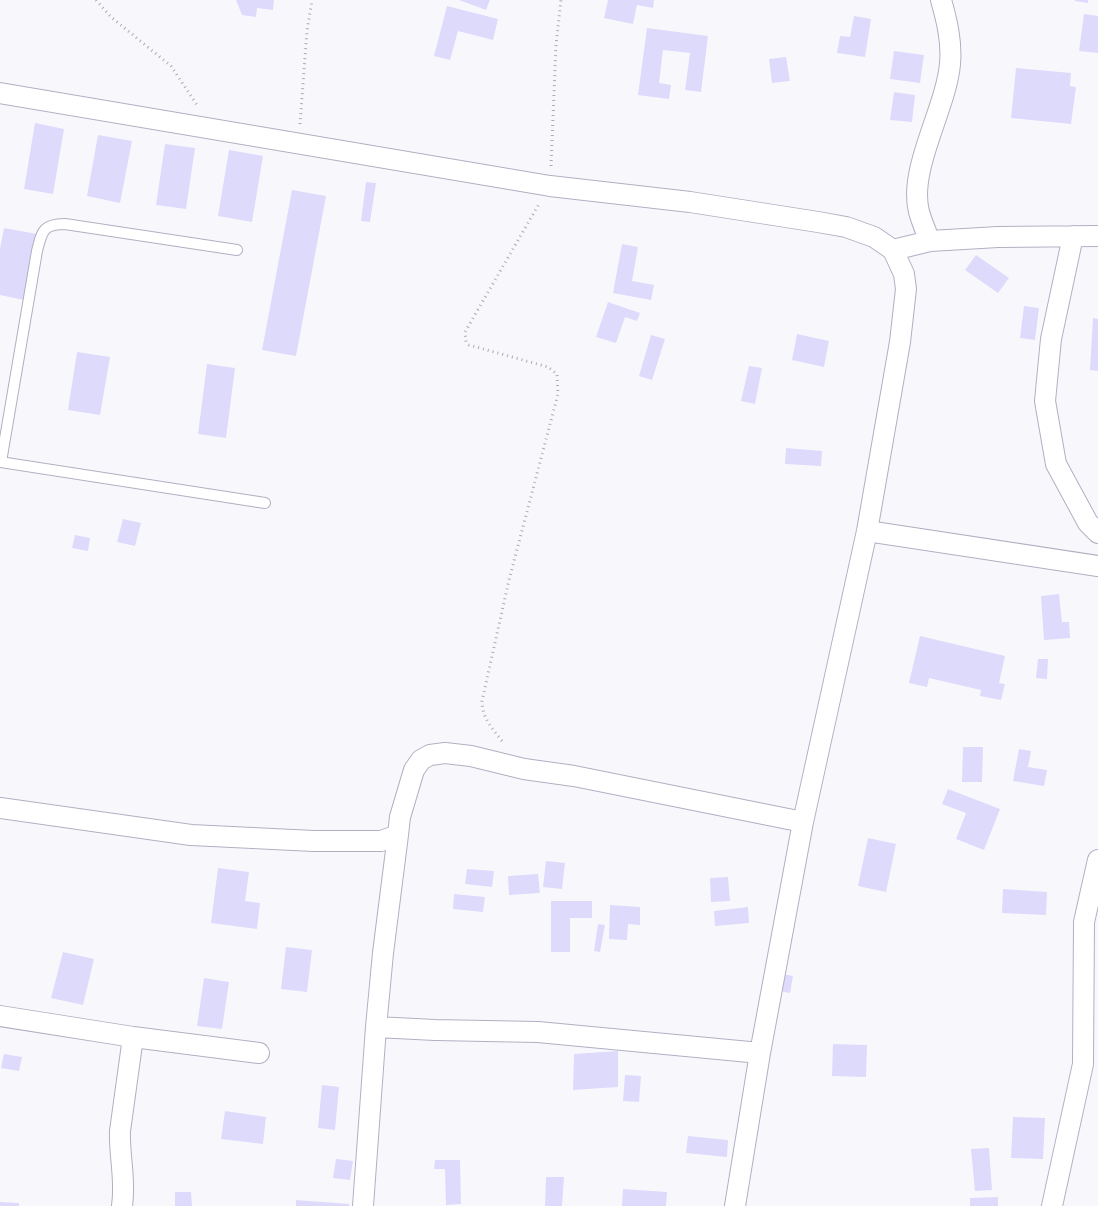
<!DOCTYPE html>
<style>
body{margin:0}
canvas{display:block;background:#f8f8fc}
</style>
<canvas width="1098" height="1206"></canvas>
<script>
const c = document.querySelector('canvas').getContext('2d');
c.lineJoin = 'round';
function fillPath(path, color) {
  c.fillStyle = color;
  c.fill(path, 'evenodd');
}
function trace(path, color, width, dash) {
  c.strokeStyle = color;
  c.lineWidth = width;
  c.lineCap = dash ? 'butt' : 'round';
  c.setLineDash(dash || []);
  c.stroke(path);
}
const building = new Path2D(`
 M236 0H274L273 10 257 8 256 17 242 15Z
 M459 0H490L486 10Z
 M608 0H654L653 8 637 5 633 24 604 18Z
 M1075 0H1088V3L1075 1Z
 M447 6 498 19 493 40 458 31 450 60 434 56Z
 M1084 14 1098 16V53L1079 51Z
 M854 16 871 19 865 57 837 53 840 36 850 37Z
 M647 28 708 36 701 92 685 90 690 53 663 50 659 83 671 85 669 99 638 95Z
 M894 51 924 55 920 83 890 79Z
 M786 57 790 81 772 83 769 59Z
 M1016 68 1071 73 1070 86 1076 87 1071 124 1011 118Z
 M894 92 915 95 912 122 890 120Z
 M35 123 64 129 53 194 24 189Z
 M98 135 132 141 120 203 87 196Z
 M165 144 195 148 186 209 156 205Z
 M229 150 263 156 252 222 218 216Z
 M366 182 376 183 370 222 361 221Z
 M292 190 326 196 296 356 262 350Z
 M4 228 37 234 24 300 0 295V249Z
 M622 244 638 247 632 281 654 285 651 300 613 293Z
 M976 255 1009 278 998 293 965 270Z
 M608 302 640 313 637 321 625 317 616 343 596 337Z
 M1024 306 1039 308 1035 340 1020 338Z
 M1093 318 1098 319V371L1090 370Z
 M797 334 829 341 824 367 792 360Z
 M651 335 665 339 652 380 639 376Z
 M77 352 110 357 100 415 68 410Z
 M207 364 235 368 226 438 198 434Z
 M749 366 762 368 755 404 741 401Z
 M786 448 822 451 821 466 785 464Z
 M123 519 141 523 135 546 117 542Z
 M75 535 90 538 88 551 72 548Z
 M1059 594 1062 622H1069L1070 638 1044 640 1041 596Z
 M920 636 1005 656 999 683 1005 684 1001 700 980 696 981 690 929 678 927 687 909 683Z
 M1038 659H1048L1047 679 1036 678Z
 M963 747H983L982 782H962Z
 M1019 749 1031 751 1028 767 1047 770 1044 786 1013 781Z
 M948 789 1000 809 984 850 956 839 966 813 942 804Z
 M868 838 896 844 886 892 858 886Z
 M546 861 565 863 562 889 543 887Z
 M218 868 249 872 245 901 260 903 257 929 211 923Z
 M467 869 494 871 492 887 465 884Z
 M538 874 540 893 509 895 508 876Z
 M728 877 730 901 711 902 710 878Z
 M1003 889 1047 892 1046 915 1002 913Z
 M454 894 485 897 483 912 453 909Z
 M551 901H592V918H570V952H551Z
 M610 905 640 907V925L628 924 627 940 609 939Z
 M748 907 749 923 715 926 714 911Z
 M598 924 605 925 600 952 594 951Z
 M286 947 312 950 307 992 281 989Z
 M63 952 94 959 83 1005 51 998Z
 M783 974 793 976 790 993 780 991Z
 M204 978 229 982 222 1029 197 1026Z
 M833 1044 867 1045 866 1077 832 1076Z
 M618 1051V1087L573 1090 574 1054Z
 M4 1054 22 1057 19 1071 1 1068Z
 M625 1075 641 1076 639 1102 623 1101Z
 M322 1085 339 1087 335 1130 318 1128Z
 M225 1111 266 1117 263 1144 221 1139Z
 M1013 1117 1045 1118 1043 1159 1011 1158Z
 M688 1136 728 1140 727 1157 686 1153Z
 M989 1148 992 1190 975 1191 971 1149Z
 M336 1159 353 1161 350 1180 333 1178Z
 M435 1160H460L461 1204 446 1205 445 1169H434Z
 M546 1177H564L562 1206H545Z
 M623 1189 667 1192 666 1206H622Z
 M175 1192H191L192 1206H175Z
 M998 1197V1206H970V1198Z
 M296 1200 349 1204V1206H296Z
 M0 1202 19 1203V1206H0Z`);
const path = new Path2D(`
 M96 0 111 17 171 66 197 105
 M300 124 307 31 312 0
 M551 166 556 45 561 0
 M502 741C492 728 482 718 482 701L509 580 558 394 557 374 548 367 469 345 466 342 465 332 539 204`);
const lane = new Path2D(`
 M0 462 265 503
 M1 462 37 251C42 231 43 224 65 224L237 250`);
const street = new Path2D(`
 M0 93 550 186 690 202 818 222 846 227 874 237 893 250 904 274 906 289 900 342 867 531 803 822 760 1053 735 1206
 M1073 236 1051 339 1045 401 1056 464 1088 523 1098 533
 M930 241C926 232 922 222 919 212 908 169 946 109 950 64 952 42 947 21 941 0
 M893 250 930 241 998 237 1098 236
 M867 531 1098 566
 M0 808 191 835 314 841H381L398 835 400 817 414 770 421 760 430 755 445 753 471 756 524 769 574 776 803 822
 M0 1016 133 1037 259 1053
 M376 1027 435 1030 538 1032 760 1053
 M122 1206C126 1180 119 1156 120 1131L133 1037
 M363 1206 376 1027 383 953 398 835
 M1052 1206 1083 1064 1084 922 1098 860`);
fillPath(building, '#dedafc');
trace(lane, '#b1b0c3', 12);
trace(street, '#b1b0c3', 22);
trace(path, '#acacb1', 3, [1, 4]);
trace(lane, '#fff', 10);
trace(street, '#fff', 20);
</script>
